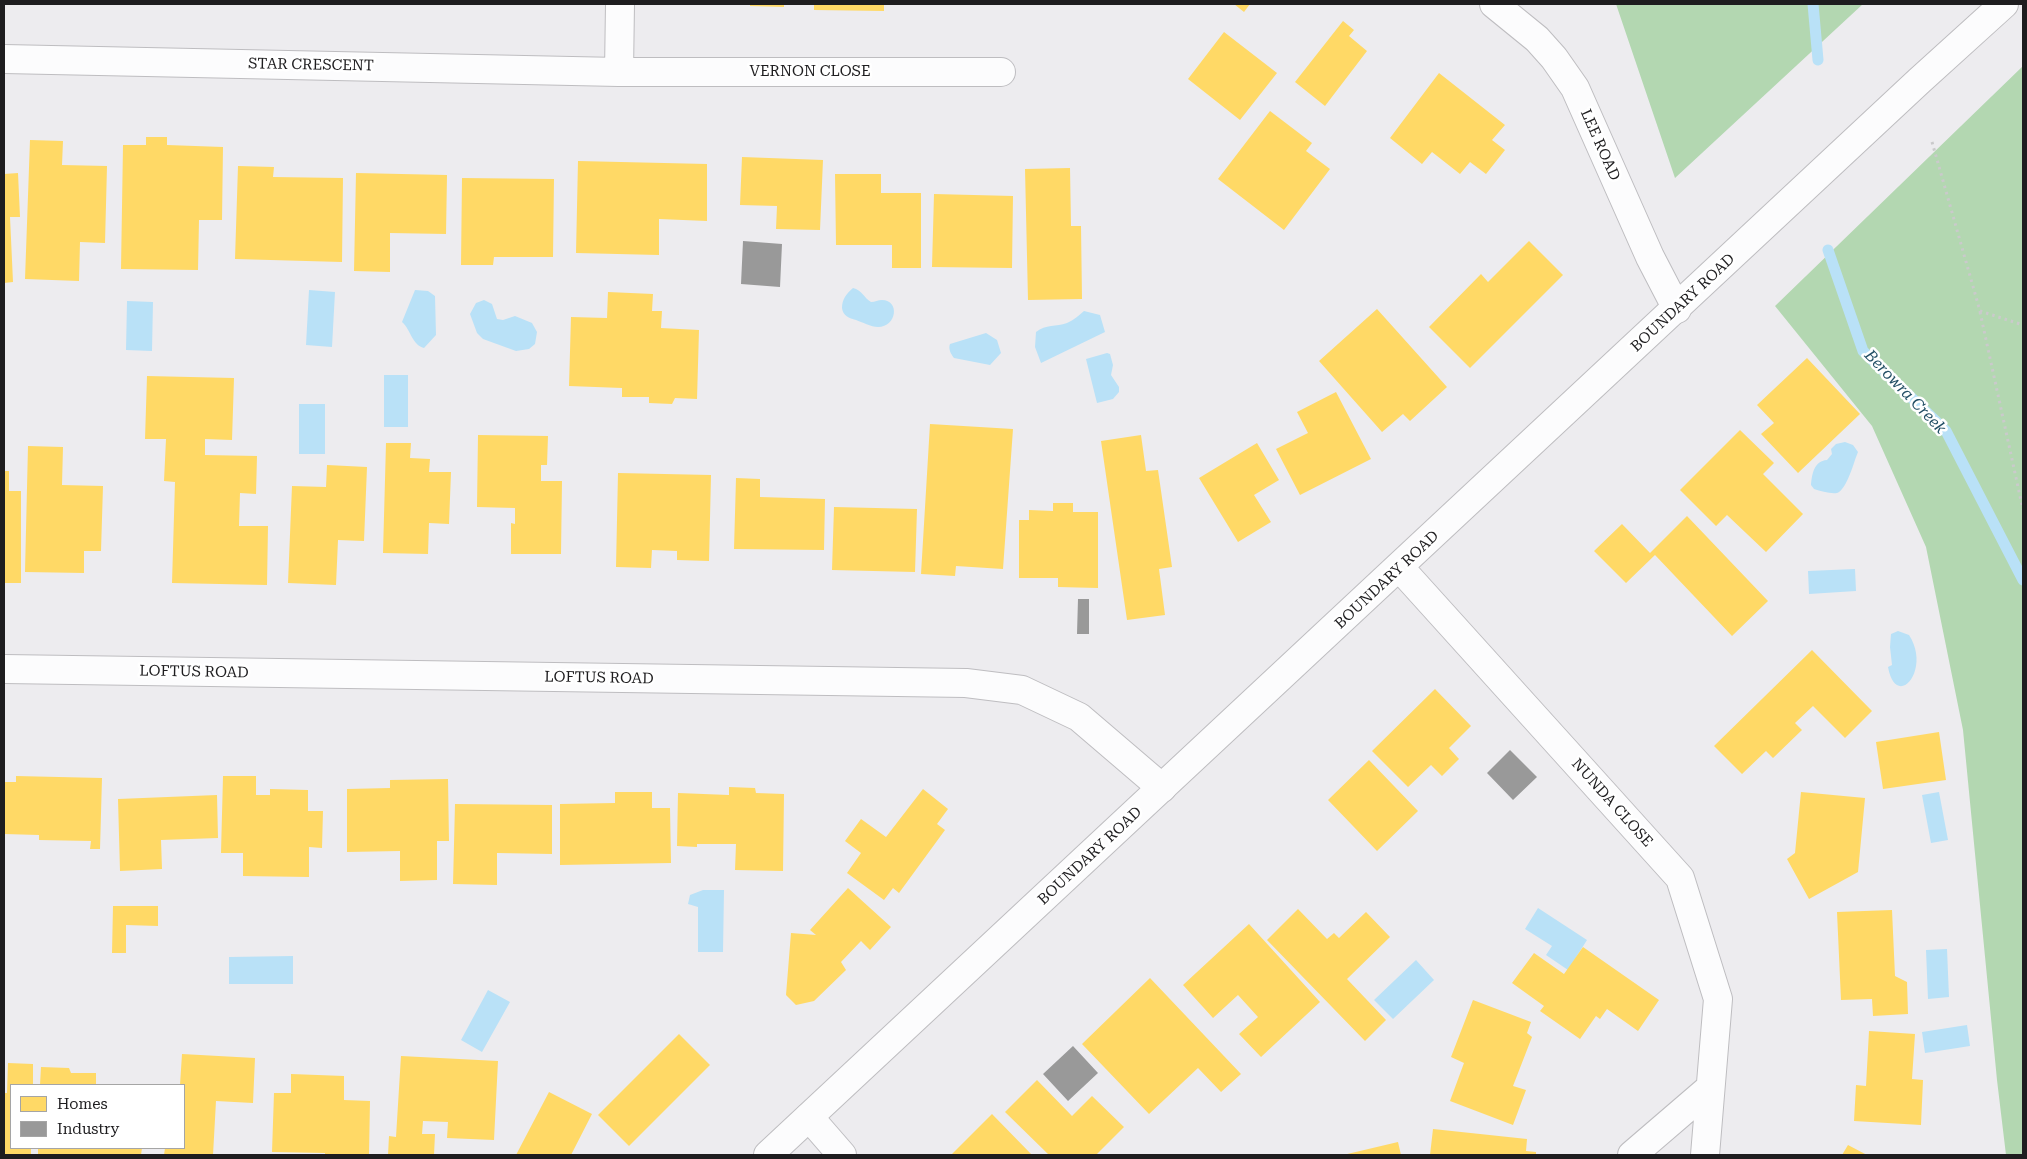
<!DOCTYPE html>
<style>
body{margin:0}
#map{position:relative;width:2027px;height:1159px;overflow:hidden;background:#edecef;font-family:"Roboto Serif",serif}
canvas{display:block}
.frame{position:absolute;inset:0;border:5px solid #1e1d1f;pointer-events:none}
.legend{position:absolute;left:10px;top:1084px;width:175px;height:65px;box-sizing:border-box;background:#fff;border:1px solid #a5a5a5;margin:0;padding:6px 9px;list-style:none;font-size:15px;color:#1e1d1f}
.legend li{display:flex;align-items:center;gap:10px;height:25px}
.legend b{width:25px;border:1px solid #a5a5a5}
</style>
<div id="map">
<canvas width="2027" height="1159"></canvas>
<div class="frame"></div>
<ul class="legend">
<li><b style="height:14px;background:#ffd966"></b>Homes</li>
<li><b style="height:14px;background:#999"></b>Industry</li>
</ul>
</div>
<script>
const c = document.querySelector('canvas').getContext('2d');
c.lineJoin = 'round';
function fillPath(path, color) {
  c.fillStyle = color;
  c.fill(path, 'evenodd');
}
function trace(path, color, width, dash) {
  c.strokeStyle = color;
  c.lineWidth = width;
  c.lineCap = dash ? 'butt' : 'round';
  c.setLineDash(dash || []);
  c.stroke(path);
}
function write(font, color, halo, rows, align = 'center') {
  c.font = font + ' "Roboto Serif",serif';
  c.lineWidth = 5;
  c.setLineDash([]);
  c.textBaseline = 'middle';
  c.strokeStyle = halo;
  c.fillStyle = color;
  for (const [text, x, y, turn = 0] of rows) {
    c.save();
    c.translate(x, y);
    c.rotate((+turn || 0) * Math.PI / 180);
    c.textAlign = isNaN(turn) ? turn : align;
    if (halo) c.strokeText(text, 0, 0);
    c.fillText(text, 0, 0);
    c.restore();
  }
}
const forest = new Path2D(`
 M1616 4H1863L1675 178Z
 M2023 66V1155H2006L1997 1080 1963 730 1926 547 1872 426 1775 306Z`);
const water = new Path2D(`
 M853 288C862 290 864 298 871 302 875 302 878 300 882 300 900 300 897 327 878 327 871 327 862 322 856 320 849 318 843 316 842 308 842 299 847 293 853 288Z
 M309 290 335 292 332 347 306 345Z
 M415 290 428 291 435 296 436 335 424 348C412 345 411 330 402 322Z
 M484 300 492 304 497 319 503 320 515 316 532 323 537 332 535 344 529 349 516 351 483 339 477 333 470 314 476 303Z
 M127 301 153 302 152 351 126 350Z
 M1084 311 1100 315 1105 332 1041 363 1035 347 1036 332C1046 324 1056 327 1067 323 1074 320 1079 315 1084 311Z
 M986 333 997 340 1001 353 990 365 954 358C951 354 948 349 950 344Z
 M1107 353 1110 354 1113 365 1111 375 1119 387V392L1113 399 1097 403 1086 359Z
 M384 375H408V427H384Z
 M299 404H325V454H299Z
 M1845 442 1853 445 1858 452C1854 461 1847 490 1837 493 1830 494 1821 491 1814 489L1811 485C1812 474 1814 461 1827 460L1832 454 1831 449 1836 444Z
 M1855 569 1856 591 1809 594 1808 571Z
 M1898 631 1909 635C1932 670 1896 711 1888 667L1892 665 1890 647 1891 634Z
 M1939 792 1948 840 1931 843 1922 795Z
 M703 890H724L723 952H698V907L688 904 690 895Z
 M1538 908 1587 940 1568 970 1546 955 1552 946 1525 929Z
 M1947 949 1949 997 1928 999 1926 950Z
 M293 956V984H229V957Z
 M1416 960 1434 980 1393 1019 1374 1000Z
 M488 990 510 1002 482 1052 461 1040Z
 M1967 1025 1970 1046 1925 1053 1922 1032Z`);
const homes = new Path2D(`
 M750 4H784V7L750 6Z
 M814 4H884V11L814 10Z
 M1234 4H1250L1244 12Z
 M1343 21 1354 30 1349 36 1367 51 1325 106 1295 82Z
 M1224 32 1277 73 1240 120 1188 79Z
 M1439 73 1505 125 1492 140 1505 150 1486 174 1470 162 1460 174 1432 152 1422 164 1390 138Z
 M1270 111 1312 143 1306 151 1330 169 1284 230 1218 179Z
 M146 137H167V145L223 147 222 220H199L198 270 121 269 123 145H146Z
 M30 140 63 141 62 165 107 166 105 243 80 242 79 281 25 279Z
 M742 157 823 160 820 230 776 229 777 206 740 205Z
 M578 161 707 164V221L659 219V255L576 253Z
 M238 166 274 167 273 177 343 178 342 262 235 259Z
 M1070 168 1071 226H1081L1082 299 1028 300 1025 169Z
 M18 173 20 217H10L13 282 4 283V174Z
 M356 173 447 175 446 234 390 233V272L354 271Z
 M835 174H881V193H921V268H892V245H836Z
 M462 178 554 179 553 257H494L493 265H461Z
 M934 194 1013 196 1012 268 932 267Z
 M1529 241 1563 275 1470 368 1429 327 1481 274 1488 282Z
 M608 292 653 294 652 311H662L661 328 699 330 697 399 675 398 672 404 649 403V397H622V388L569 386 571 317 607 318Z
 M1377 309 1447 387 1410 421 1403 414 1382 432 1319 361Z
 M1807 358 1860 414 1798 473 1761 434 1774 423 1757 405Z
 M147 376 234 378 232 440 205 439V455L257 456 256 494 240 493 239 526H268L267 585 172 583 175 482 164 481 166 439H145Z
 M1336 392 1371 459 1300 495 1276 449 1308 433 1297 412Z
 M930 424 1013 429 1003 569 956 566 955 576 921 574Z
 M1740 430 1774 463 1763 474 1803 514 1766 552 1727 515 1716 526 1680 490Z
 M478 435 548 436 547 465H541V481H562L561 554H511V523L515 524V508L477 507Z
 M1141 435 1146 471 1158 470 1172 567 1159 569 1165 615 1127 620 1101 441Z
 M386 443H411L410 458 430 459 429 472H451L449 524 429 523 428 554 383 553Z
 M1257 443 1279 480 1254 495 1271 522 1238 542 1199 478Z
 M28 446 63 447 62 485 103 486 101 551H84V573L25 572Z
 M327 465 367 467 364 541 338 540 336 585 288 583 292 486 326 487Z
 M4 471H9V491H21V583H4Z
 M618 473 711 475 709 561 677 560V551L652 550 651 568 616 567Z
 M736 478 760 479V497L825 499 824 550 734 549Z
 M1053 503H1073V512H1098V588L1058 587V578H1019V520H1029V510L1053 511Z
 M834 507 917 509 915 572 832 570Z
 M1687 516 1768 601 1732 636 1655 555 1626 583 1594 551 1622 524 1650 553Z
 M1812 650 1872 711 1845 738 1813 706 1795 723 1802 730 1773 758 1766 751 1742 774 1714 746Z
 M1435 689 1471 726 1449 748 1459 759 1442 776 1431 765 1408 787 1372 751Z
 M1939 732 1946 780 1883 789 1876 742Z
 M1369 760 1418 811 1377 851 1328 800Z
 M16 776 102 778 100 849H90L91 841 39 840V835L4 834 5 782H16Z
 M223 776H256V795H270V789L308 790V811H323L322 848 309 847V877L243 876V853H221Z
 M448 779 449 841H437V880L400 881V851L347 852V789L390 788V780Z
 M729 787 755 788 756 793 784 794 783 871 735 870 736 844H697V847L677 846 678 793 729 795Z
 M923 789 948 809 937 824 945 830 899 893 893 888 884 900 847 873 861 853 845 841 861 819 886 837Z
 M615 792H652V808H670L671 863 560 865V804L615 803Z
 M1801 792 1865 798 1858 872 1809 899 1787 859 1795 853Z
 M217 795 218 838 161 840 162 869 120 871 118 799Z
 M455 804 552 805V854L497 853V885L453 884Z
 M848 888 891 927 870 950 861 941 841 962 846 970 814 1001 796 1005 786 995 791 933 816 935 810 930Z
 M113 906H158V926L126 925V953H112Z
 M1298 909 1327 939 1334 933 1339 938 1366 912 1390 937 1347 979 1386 1020 1365 1041 1267 940Z
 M1892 910 1895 976 1907 982 1908 1014 1873 1016 1872 999 1841 1000 1837 912Z
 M1249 924 1320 1002 1261 1057 1239 1034 1258 1017 1238 995 1213 1018 1183 985Z
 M1583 947 1659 1000 1638 1031 1607 1009 1600 1019 1596 1016 1580 1039 1540 1011 1544 1006 1512 983 1534 953 1564 974Z
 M1150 978 1241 1074 1221 1092 1198 1068 1149 1114 1082 1044Z
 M1473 1000 1531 1022 1527 1033 1532 1037 1513 1086 1526 1090 1513 1125 1450 1101 1464 1063 1451 1057Z
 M1869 1031 1915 1034 1912 1079 1923 1080 1921 1125 1854 1121 1856 1085 1866 1086Z
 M679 1034 710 1065 629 1146 598 1115Z
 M182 1054 255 1058 253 1103 216 1101 213 1155H164L165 1148H184V1085H180Z
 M401 1056 498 1061 494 1140 447 1138 448 1122 423 1121 422 1134H435L434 1155H388L389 1136 396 1137Z
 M8 1063 33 1064V1085H11V1148H31V1155H4V1093H7Z
 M41 1067 69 1068 71 1073H96V1085H40Z
 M291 1074 344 1076V1100L370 1101 369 1155H325V1153L272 1152 274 1093H291Z
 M1037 1080 1072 1116 1092 1096 1124 1127 1096 1155H1049L1005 1112Z
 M549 1092 592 1114 571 1155H516Z
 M992 1114 1032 1155H951Z
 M1433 1129 1527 1139 1526 1151 1536 1152V1155H1430Z
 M1398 1142 1401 1155H1343Z
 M1848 1145 1867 1155H1842Z
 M38 1148H142L141 1155H38Z`);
const industry = new Path2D(`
 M743 241 782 244 780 287 741 284Z
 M1078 599H1089V634H1077Z
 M1510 750 1537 777 1513 800 1487 773Z
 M1073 1046 1098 1073 1068 1101 1043 1074Z`);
const stream = new Path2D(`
 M1813 4 1818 60
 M1828 250 1863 351 1946 431 2023 580`);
const path = new Path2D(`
 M1932 142 1980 311 2023 325
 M1980 312 2023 510`);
const street = new Path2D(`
 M1494 4 1537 39 1554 58 1575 88 1650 257 1677 309
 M4 59 619 72H1001
 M619 72 620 4
 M1400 568 1680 878 1718 999 1705 1155
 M4 669 966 683 1022 690 1079 717 1162 788
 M809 1117 842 1155
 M1632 1155 1710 1088`);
const primary = new Path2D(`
 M768 1155 1919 81 2004 4`);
const streetNames = [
 ["STAR CRESCENT",311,65,1],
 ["VERNON CLOSE",810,72],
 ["LEE ROAD",1600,145,66],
 ["BOUNDARY ROAD",1683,303,-43],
 ["BOUNDARY ROAD",1387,580,-43],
 ["LOFTUS ROAD",194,672,1],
 ["LOFTUS ROAD",599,678,1],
 ["NUNDA CLOSE",1612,803,48],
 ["BOUNDARY ROAD",1090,856,-43]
];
const waterNames = [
 ["Berowra Creek",1905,392,46]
];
fillPath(forest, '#b3d7b1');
fillPath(water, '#b9e1f7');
fillPath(homes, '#ffd966');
fillPath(industry, '#999');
trace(stream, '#b9e1f7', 11);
trace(street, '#bebdc0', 30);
trace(primary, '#bebdc0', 30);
trace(path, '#cacacb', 3, [2.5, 4]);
trace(street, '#fcfcfd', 28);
trace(primary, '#fcfcfd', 28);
write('15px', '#1e1d1f', '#fff', streetNames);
write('italic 16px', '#234f65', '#fff', waterNames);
</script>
